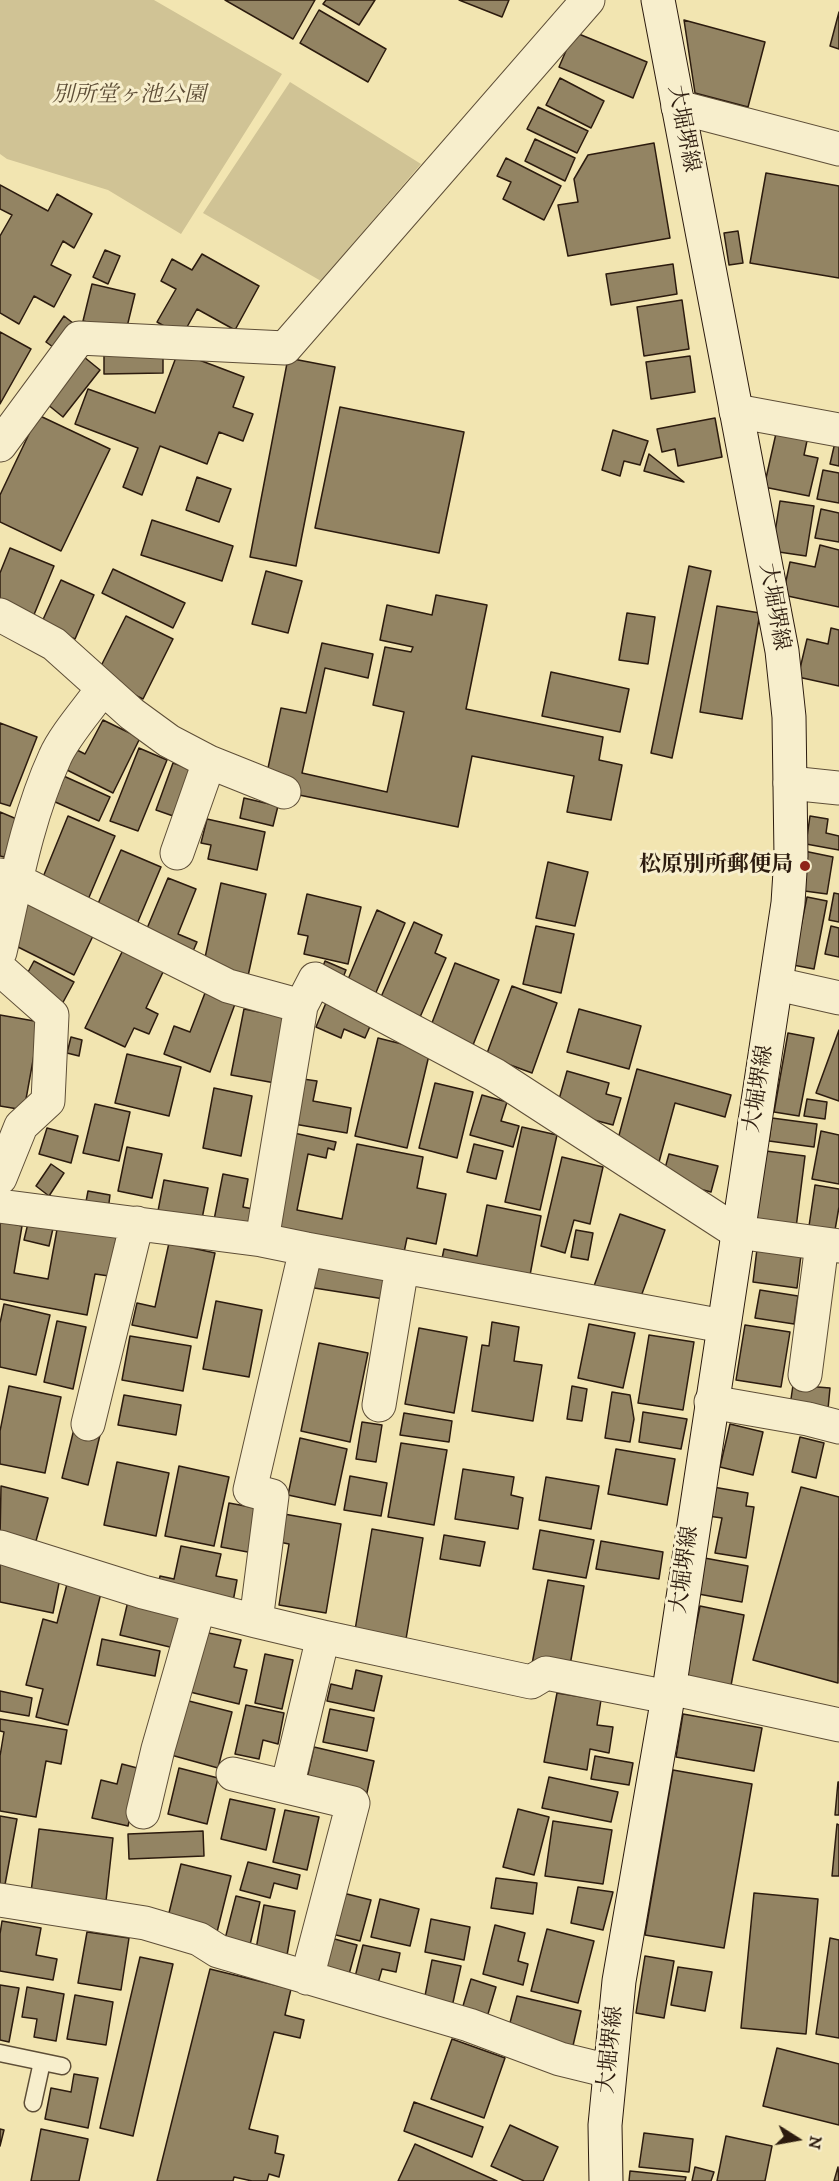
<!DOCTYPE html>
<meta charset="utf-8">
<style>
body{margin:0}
#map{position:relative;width:839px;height:2181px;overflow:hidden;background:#f2e5b1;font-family:"IM FELL DW Pica",serif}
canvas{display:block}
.north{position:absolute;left:767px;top:2109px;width:60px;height:60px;-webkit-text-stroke:4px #f7eecc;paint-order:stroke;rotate:101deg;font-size:16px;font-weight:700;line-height:24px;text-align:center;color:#2c1b0e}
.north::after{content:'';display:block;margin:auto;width:21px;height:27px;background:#2c1b0e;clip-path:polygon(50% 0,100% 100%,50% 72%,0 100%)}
</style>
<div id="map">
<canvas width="839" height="2181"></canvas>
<div class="north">N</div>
</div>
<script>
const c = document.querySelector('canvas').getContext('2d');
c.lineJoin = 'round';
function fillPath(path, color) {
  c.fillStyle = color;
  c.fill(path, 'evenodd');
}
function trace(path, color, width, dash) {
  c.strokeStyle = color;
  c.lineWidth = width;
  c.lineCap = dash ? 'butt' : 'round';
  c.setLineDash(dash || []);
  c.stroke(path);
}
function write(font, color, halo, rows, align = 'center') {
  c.font = font + ' "IM FELL DW Pica","Noto Serif JP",serif';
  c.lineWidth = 6;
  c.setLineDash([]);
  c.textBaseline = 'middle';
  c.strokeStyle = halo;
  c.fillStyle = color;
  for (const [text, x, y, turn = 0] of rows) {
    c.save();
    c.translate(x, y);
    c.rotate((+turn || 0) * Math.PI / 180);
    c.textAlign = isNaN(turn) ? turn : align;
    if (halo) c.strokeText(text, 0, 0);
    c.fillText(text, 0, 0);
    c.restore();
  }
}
const green = new Path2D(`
 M0 0H154L282 74 181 234 108 190 7 159 0 154Z
 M290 82 421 164 321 281 203 213Z`);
const building = new Path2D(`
 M225 0H315L293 39Z
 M326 0H375L359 25 323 4Z
 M459 0H509L502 17Z
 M319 10 386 49 368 82 300 43Z
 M839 12V49L830 46Z
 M684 20 765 42 748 107 695 93Z
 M574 32 647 62 633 98 559 67Z
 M560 78 604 101 591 128 546 105Z
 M538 107 588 131 577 153 527 129Z
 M535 139 575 158 565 181 525 161Z
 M654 143 670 238 568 256 558 205 578 202 574 179 588 155Z
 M506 158 561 186 544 220 503 199 511 182 497 176Z
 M766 173 839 186V278L750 263Z
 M0 185 48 211 57 194 92 214 74 248 63 241 51 265 71 275 54 307 34 296 19 324 0 313V236L12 215 0 209Z
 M738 231 743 263 729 265 724 233Z
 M105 250 120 256 108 284 93 277Z
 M202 254 259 286 235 330 197 309 182 336 157 322 176 289 161 281 172 259 192 270Z
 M673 264 677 294 611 305 606 274Z
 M92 284 135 294 126 331 83 321Z
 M682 300 689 349 644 356 637 307Z
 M64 316 78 327 60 352 46 342Z
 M0 332 31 349 0 404Z
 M163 350V373L104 374V351Z
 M178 352 244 377 233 407 253 414 243 441 219 432 207 464 160 446 142 495 123 487 138 448 75 424 88 389 155 413Z
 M690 356 695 392 651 399 646 362Z
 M84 357 100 370 63 417 47 404Z
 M288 358 335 367 296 566 250 557Z
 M340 407 464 432 439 553 315 528Z
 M38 415 110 449 61 551 0 522V495Z
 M715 418 722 457 678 466 675 449 662 452 657 429Z
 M777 429 808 436 804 455 818 458 809 496 764 487Z
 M613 430 648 441 640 465 624 461 620 476 602 470Z
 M836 438 839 439V466L830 464Z
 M649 454 684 482 644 471Z
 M823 470 839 473V503L817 499Z
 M197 477 231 489 219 522 186 510Z
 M780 501 814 506 806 556 772 551Z
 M821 509 839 513V542L815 538Z
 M152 520 233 546 222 581 141 555Z
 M820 545 839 550V607L783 595 790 562 815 567Z
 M10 548 54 566 31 622 0 609V573Z
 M689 566 711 571 672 758 651 753Z
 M113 569 185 603 173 628 102 593Z
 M266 571 302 581 288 633 252 624Z
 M61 580 94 595 75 639 41 624Z
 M436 595 487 605 466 709 603 737 599 760 622 765 611 820 567 812 574 776 472 756 458 827 299 795 268 768 281 708 306 713 322 643 373 654 368 678 325 668 302 773 387 792 404 712 373 705 385 647 411 652 413 647 380 640 387 605 432 615Z
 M717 606 760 613 742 719 700 712Z
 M627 613 655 617 648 664 619 660Z
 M126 616 173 639 143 699 96 676Z
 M831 628 839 630V686L798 677 807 639 828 644Z
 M551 672 629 689 620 732 542 716Z
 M103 720 140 738 113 793 63 768 73 748 85 754Z
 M0 723 37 737 10 806 0 803Z
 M139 748 167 760 138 831 110 821Z
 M173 763 193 770 176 817 156 810Z
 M57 773 110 797 99 821 46 798Z
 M244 798 278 806 273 826 240 818Z
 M0 812 19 820 4 857 0 856Z
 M68 816 115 836 87 902 41 882Z
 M810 816 828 819 826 833 839 836V850L806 844Z
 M207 819 265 832 257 870 208 859 211 845 201 843Z
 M121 850 161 867 134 931 94 913Z
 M804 851 833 857 827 894 797 890Z
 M548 862 588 872 575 926 536 918Z
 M168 878 196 889 178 934 197 942 190 958 143 938Z
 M221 883 266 894 248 976 203 967Z
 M834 893 839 894V922L829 920Z
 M307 894 361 907 348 964 304 954 308 936 298 934Z
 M807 897 827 901 814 969 793 965Z
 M26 903 93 936 74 975 8 942Z
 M377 910 405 923 372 1002 344 989Z
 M414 922 442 935 435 953 446 958 417 1024 377 1006Z
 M536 926 574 934 561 993 523 984Z
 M831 926 839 928V957L825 954Z
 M123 950 164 970 146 1008 158 1014 149 1034 134 1028 125 1047 85 1028Z
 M34 961 74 982 61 1006 21 985Z
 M325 961 346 970 340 985 319 977Z
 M455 963 499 980 473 1045 430 1028Z
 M512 986 557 1003 532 1073 486 1056Z
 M205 993 235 1004 210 1072 164 1054 174 1026 190 1032Z
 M328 998 374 1017 365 1038 344 1029 341 1038 316 1027Z
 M244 1009 289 1018 275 1083 231 1075Z
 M579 1009 641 1026 629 1069 567 1052Z
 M0 1015 40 1022 24 1110 0 1106Z
 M839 1030V1101L816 1093Z
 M788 1033 814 1038 799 1116 774 1112Z
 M71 1037 82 1040 79 1056 67 1053Z
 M378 1038 430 1051 407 1148 355 1136Z
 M127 1054 181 1067 169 1116 115 1103Z
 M637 1069 731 1095 725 1117 675 1103 659 1162 615 1150Z
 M567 1071 609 1083 606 1094 621 1098 613 1125 556 1110Z
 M296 1078 317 1081 313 1101 351 1108 347 1133 288 1123Z
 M435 1083 473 1092 457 1158 419 1148Z
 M214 1088 252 1096 241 1156 203 1148Z
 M482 1095 507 1102 501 1121 519 1126 513 1147 470 1135Z
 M807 1099 827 1102 825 1119 804 1116Z
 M95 1104 130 1112 119 1161 83 1153Z
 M772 1118 817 1124 814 1147 769 1141Z
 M522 1127 557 1135 540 1210 505 1202Z
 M47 1128 78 1136 71 1163 39 1154Z
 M821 1131 839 1135V1184L812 1179Z
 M289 1132 336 1142 334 1150 328 1148 326 1158 308 1154 297 1210 342 1219 357 1144 423 1157 417 1188 446 1194 436 1244 407 1238 402 1262 268 1236Z
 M474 1144 503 1151 496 1179 467 1172Z
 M127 1147 162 1154 152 1198 118 1191Z
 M766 1151 805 1156 796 1228 756 1223Z
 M669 1154 718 1166 711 1192 662 1179Z
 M562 1157 603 1167 590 1224 574 1220 565 1253 541 1246Z
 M51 1164 64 1173 49 1196 36 1186Z
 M223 1174 248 1179 243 1207 253 1209 249 1232 213 1225Z
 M164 1180 208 1188 201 1224 157 1216Z
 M815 1185 839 1189V1207L835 1230 809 1226Z
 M88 1191 110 1195 108 1211 85 1207Z
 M487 1205 541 1216 528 1286 440 1268 444 1249 477 1256Z
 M620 1214 665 1230 639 1302 594 1286Z
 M29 1219 54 1224 49 1246 24 1240Z
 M0 1221 22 1226 14 1273 48 1279 58 1224 117 1235 109 1276 95 1274 87 1315 0 1299Z
 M576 1230 593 1233 588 1260 571 1257Z
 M169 1243 215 1253 197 1338 132 1325 137 1303 155 1307Z
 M757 1249 801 1255 797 1288 753 1282Z
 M312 1267 387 1279 384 1299 308 1287Z
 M760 1290 798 1296 794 1324 755 1318Z
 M216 1301 262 1310 249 1377 203 1369Z
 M4 1304 50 1315 36 1375 0 1367V1323Z
 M57 1321 86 1327 73 1389 44 1382Z
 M492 1322 519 1327 514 1361 542 1365 533 1421 472 1411 482 1345 489 1346Z
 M589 1324 635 1333 623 1388 578 1378Z
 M745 1325 790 1332 781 1387 736 1380Z
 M419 1328 467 1337 454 1413 405 1404Z
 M649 1335 694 1342 683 1410 638 1403Z
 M130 1336 191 1346 183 1391 122 1380Z
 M319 1343 368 1353 350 1442 301 1431Z
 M793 1385 830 1388 828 1409 790 1406Z
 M9 1386 61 1397 45 1473 0 1464V1431Z
 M572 1386 587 1389 582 1421 567 1419Z
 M612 1392 630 1395 634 1419 630 1442 605 1438Z
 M124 1395 181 1405 176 1435 118 1425Z
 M643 1412 687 1419 681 1449 639 1442Z
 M404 1413 452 1421 449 1442 400 1435Z
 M362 1422 382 1425 376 1462 356 1459Z
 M730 1424 763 1432 753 1475 720 1467Z
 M74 1429 100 1435 88 1485 62 1478Z
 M800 1437 824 1443 816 1478 792 1472Z
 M300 1438 347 1449 335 1505 288 1495Z
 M401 1443 447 1450 434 1525 388 1517Z
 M616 1449 675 1459 667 1505 608 1494Z
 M117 1462 169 1473 156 1536 104 1525Z
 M179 1466 229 1477 214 1546 165 1536Z
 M463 1469 514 1477 511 1495 523 1498 518 1529 455 1519Z
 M350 1476 387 1483 381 1516 344 1510Z
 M546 1477 599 1486 591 1529 539 1520Z
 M1 1486 48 1498 34 1548 0 1539Z
 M713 1487 748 1493 746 1506 754 1507 746 1558 715 1553 722 1518 708 1516Z
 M801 1487 839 1497 838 1683 753 1660Z
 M229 1503 261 1509 253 1553 221 1547Z
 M284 1514 341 1524 326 1613 279 1605 289 1544 279 1542Z
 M372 1529 423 1538 406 1639 355 1630Z
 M540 1530 594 1540 586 1578 533 1569Z
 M444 1535 485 1542 480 1566 440 1559Z
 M601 1541 663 1552 659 1579 596 1569Z
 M181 1546 221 1554 216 1576 237 1580 232 1607 157 1592 160 1576 174 1579Z
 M699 1557 748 1566 742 1602 693 1593Z
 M0 1560 61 1573 53 1613 0 1602Z
 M548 1580 584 1586 569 1671 532 1664Z
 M67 1584 101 1593 68 1725 36 1717 43 1689 26 1685 43 1619 57 1623Z
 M128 1601 183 1614 174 1648 120 1635Z
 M700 1606 744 1615 730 1691 685 1682Z
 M204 1632 241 1640 234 1667 247 1670 239 1704 190 1692Z
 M102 1639 160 1651 155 1676 97 1665Z
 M265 1654 293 1660 282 1709 255 1703Z
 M356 1670 382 1676 374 1711 327 1701 331 1684 352 1689Z
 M0 1691 32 1698 29 1716 0 1711Z
 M557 1693 601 1700 597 1725 613 1727 609 1753 590 1749 587 1770 544 1762Z
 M185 1700 232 1712 218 1768 171 1755Z
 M246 1705 284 1713 278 1744 263 1740 259 1759 235 1754Z
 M330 1709 374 1718 367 1751 323 1742Z
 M683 1714 762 1728 754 1771 676 1757Z
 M0 1719 67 1730 61 1764 46 1761 36 1817 0 1811V1756L4 1732 0 1731Z
 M314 1747 374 1761 366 1797 306 1783Z
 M595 1756 633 1763 629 1785 591 1779Z
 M122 1764 141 1769 128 1826 92 1818 101 1780 117 1784Z
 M179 1768 218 1778 207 1824 168 1814Z
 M673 1770 752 1784 724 1948 645 1935Z
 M549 1777 618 1792 611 1822 542 1808Z
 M838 1782H839V1815H835Z
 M230 1799 275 1809 266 1850 221 1839Z
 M518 1809 549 1817 534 1875 503 1867Z
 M285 1810 319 1817 307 1870 273 1862Z
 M0 1816 17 1819 4 1890 0 1889Z
 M553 1821 612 1830 603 1884 545 1876Z
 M837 1824 839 1825V1876H832Z
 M39 1829 113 1838 106 1901 31 1892Z
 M203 1831 204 1856 129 1859 128 1834Z
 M248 1862 300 1875 297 1889 274 1883 270 1898 240 1890Z
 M181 1864 231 1876 217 1932 167 1921Z
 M496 1878 537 1883 533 1914 491 1908Z
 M578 1887 613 1892 603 1930 571 1923Z
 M343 1893 371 1900 360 1941 332 1934Z
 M754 1893 818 1899 806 2034 741 2028Z
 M236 1896 260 1902 249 1949 224 1943Z
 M380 1899 419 1909 410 1946 371 1937Z
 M264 1905 295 1911 287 1955 256 1949Z
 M431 1919 470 1927 464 1960 425 1952Z
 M2 1921 41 1928 36 1955 57 1959 53 1980 0 1971V1934Z
 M495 1925 525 1933 518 1961 528 1964 523 1985 483 1974Z
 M547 1929 594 1941 578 2003 531 1991Z
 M87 1932 129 1938 121 1990 78 1983Z
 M327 1937 357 1945 348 1978 318 1970Z
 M830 1938 839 1940V2038L816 2034Z
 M363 1945 400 1953 396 1972 382 1969 378 1983 355 1977Z
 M645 1956 674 1961 664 2018 636 2013Z
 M140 1957 173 1964 133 2136 100 2128Z
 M432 1960 461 1966 452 2007 424 2001Z
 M678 1967 712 1972 705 2011 671 2005Z
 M210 1969 291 1989 285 2015 304 2020 300 2038 274 2032 249 2129 278 2136 275 2153 284 2155 279 2177 269 2174 267 2181H252L234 2177 233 2181H157Z
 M471 1979 496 1987 485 2024 460 2016Z
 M0 1985 19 1988 9 2042 0 2040Z
 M27 1987 64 1994 56 2041 34 2037 37 2019 22 2017Z
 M75 1995 113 2002 106 2045 67 2039Z
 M517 1996 581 2011 572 2050 507 2034Z
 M452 2039 505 2058 484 2118 431 2099Z
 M777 2048 839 2064V2125L763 2106Z
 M74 2074 98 2078 88 2128 45 2119 51 2088 71 2092Z
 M414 2102 483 2127 472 2157 404 2131Z
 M510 2125 558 2147 543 2181H524L491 2166Z
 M0 2129 4 2130 0 2146Z
 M41 2129 88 2139 79 2181H31Z
 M644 2133 693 2139 689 2172 639 2167Z
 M726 2136 772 2146 765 2181H717Z
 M415 2144 497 2181H398Z
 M695 2167 714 2172 711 2181H692Z
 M838 2167 839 2181H834Z
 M630 2171 686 2177 685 2181H629Z`);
const lane = new Path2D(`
 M0 2053 62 2066
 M33 2103 42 2062`);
const street = new Path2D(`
 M678 107 839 149
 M736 411 839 430
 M0 445 79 338 285 348 588 0
 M0 615 54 644 132 714 169 741 209 762 284 792
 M790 783 839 788
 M177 853 209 762
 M0 875 16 880 228 986 301 1006
 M0 952C15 887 27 818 55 757 64 736 89 708 103 688
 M0 969 52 1015 48 1101 21 1126 0 1178
 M777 984 839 998
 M0 1206 262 1240
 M306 1249 723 1326
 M805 1375 822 1244
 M711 1402 808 1419 839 1427
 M379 1405 402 1267
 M88 1424 137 1223
 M0 1547 143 1592 256 1621 323 1637 531 1682 546 1673 668 1697
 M256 1621 272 1496 250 1490 306 1249 262 1240 301 1006 315 979 495 1075 737 1232 839 1246
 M669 1688 839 1725
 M233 1774 353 1803 307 1978
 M287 1787 323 1637
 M143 1812 158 1749 199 1607
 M0 1900 145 1923 199 1939 218 1951 469 2025 560 2059 609 2071`);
const secondary = new Path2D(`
 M606 2181 605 2125 619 1981 668 1697 788 903 791 856 789 717 782 651 658 0`);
const markers = [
 [805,866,6,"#8f2418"]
];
const parkNames = [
 ["別所堂ヶ池公園",129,96]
];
const streetNames = [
 ["大堀堺線",682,129,79],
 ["大堀堺線",773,607,80],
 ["大堀堺線",760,1089,-81],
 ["大堀堺線",686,1570,-82],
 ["大堀堺線",612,2050,-84]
];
const poiNames = [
 ["松原別所郵便局",793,866]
];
fillPath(green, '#d0c395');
fillPath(building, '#938463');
trace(building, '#2c1b0e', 1.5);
trace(lane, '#5e4e37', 19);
trace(street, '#5e4e37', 35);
trace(secondary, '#2c1b0e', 35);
trace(lane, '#f7eecc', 16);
trace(street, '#f7eecc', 33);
trace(secondary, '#f7eecc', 33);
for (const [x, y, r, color] of markers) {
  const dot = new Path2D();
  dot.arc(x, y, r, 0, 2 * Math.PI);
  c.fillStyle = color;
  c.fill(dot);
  trace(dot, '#f7eecc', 2);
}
write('italic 22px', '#5d4d36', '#f7eecc', parkNames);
write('22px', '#2c1b0e', '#f7eecc', streetNames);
write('bold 22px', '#2c1b0e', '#f7eecc', poiNames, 'right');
</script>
